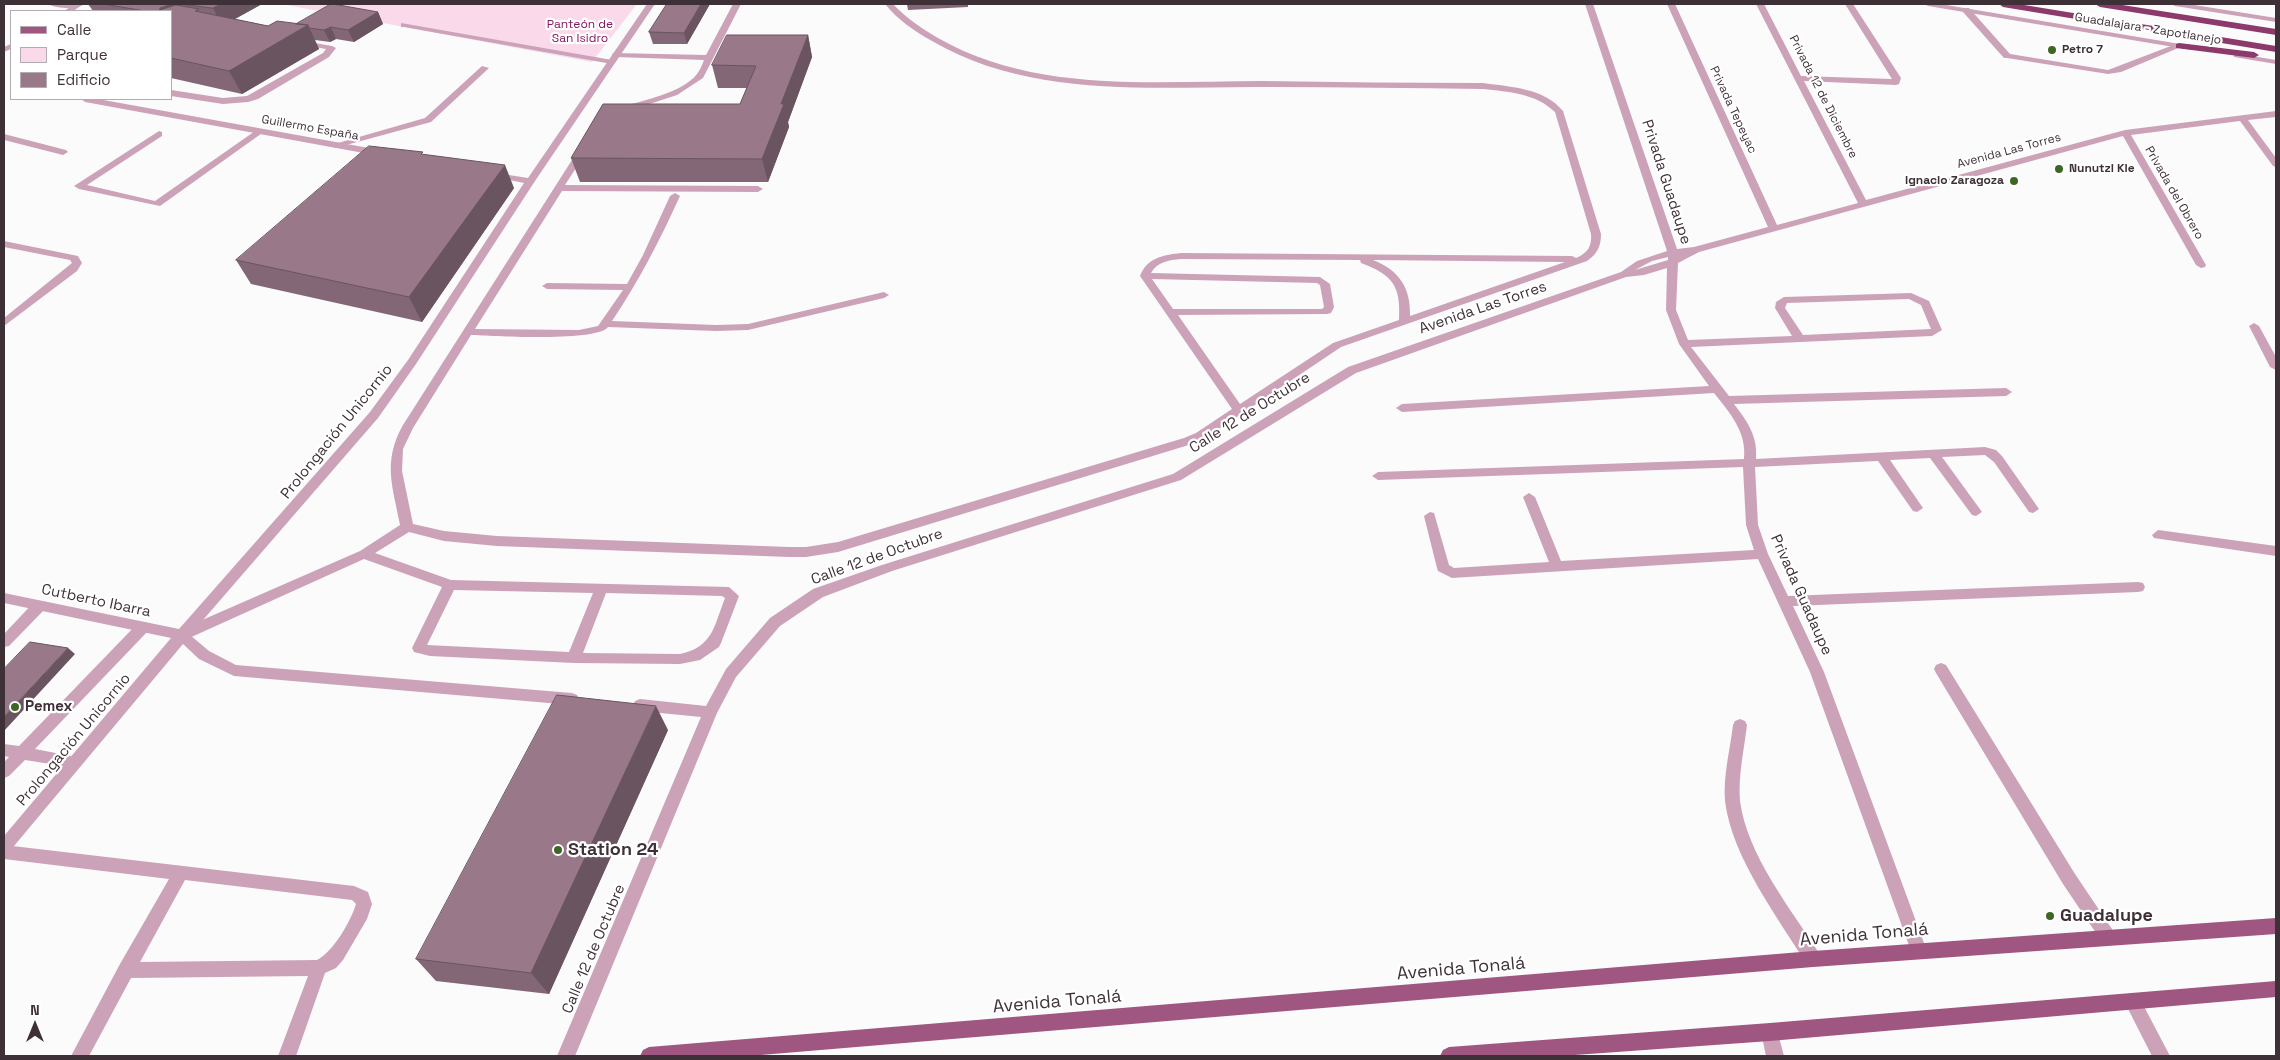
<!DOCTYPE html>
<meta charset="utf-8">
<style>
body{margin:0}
#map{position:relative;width:2280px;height:1060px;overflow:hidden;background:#fbfbfb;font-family:"Space Grotesk",sans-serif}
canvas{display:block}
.frame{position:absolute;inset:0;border:5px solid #3e3037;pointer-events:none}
.legend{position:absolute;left:10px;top:10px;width:162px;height:90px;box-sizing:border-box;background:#fff;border:1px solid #b2acaf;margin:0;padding:6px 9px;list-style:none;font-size:15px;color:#3e3037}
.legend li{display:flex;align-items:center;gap:10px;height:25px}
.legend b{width:25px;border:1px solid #b2acaf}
.north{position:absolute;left:10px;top:1000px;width:50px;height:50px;-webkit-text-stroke:4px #fff;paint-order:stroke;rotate:0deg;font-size:14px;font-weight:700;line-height:20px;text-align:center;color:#3e3037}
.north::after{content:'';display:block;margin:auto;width:18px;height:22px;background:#3e3037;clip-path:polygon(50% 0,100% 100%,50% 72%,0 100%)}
</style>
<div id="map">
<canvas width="2280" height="1060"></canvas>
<div class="frame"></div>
<ul class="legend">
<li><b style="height:6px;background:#9f5680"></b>Calle</li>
<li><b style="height:14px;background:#f9d9ea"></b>Parque</li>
<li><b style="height:14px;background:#987889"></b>Edificio</li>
</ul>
<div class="north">N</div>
</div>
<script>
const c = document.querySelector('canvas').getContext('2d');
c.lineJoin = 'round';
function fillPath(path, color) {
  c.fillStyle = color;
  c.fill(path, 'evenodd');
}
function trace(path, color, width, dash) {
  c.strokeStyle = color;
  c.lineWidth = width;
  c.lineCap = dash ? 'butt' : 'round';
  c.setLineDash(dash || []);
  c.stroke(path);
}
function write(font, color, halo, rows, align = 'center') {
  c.font = font + ' "Space Grotesk",sans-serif';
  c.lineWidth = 4.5;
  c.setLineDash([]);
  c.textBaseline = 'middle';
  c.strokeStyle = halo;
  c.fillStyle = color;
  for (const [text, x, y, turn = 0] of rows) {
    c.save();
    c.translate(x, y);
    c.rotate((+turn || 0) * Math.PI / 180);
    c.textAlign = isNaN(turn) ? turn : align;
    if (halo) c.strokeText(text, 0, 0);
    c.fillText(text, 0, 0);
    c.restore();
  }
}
const green = new Path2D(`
 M281 4H637L592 62Z`);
const service = new Path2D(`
 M48 4H76L80 6C73 10 55 8 48 4Z
 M733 4H741L703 78 677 95 628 111H622V107C644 100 682 93 697 74 700 70 702 65 704 60L616 57 612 55 613 53 706 55Z
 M885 4H893C906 18 921 28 938 38 1036 94 1155 81 1263 81 1337 82 1410 83 1483 83 1511 87 1544 88 1563 111L1601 234C1601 247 1597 254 1587 261L1341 347 1204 439 1192 444 838 552 806 557H789L497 546 444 541 409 532 375 553 451 580 729 587 739 596 721 643 719 647 700 660 680 664 574 663 430 656 414 652 412 648 442 587 364 559 187 639H177L175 635 177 631 360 551 400 525C393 487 382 462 403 425L579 149 587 151 565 185 758 186 763 189 758 192 562 191 475 329 579 330 598 326 623 290 547 289 542 286 547 283 627 284 643 255 670 196 675 193 680 196C660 240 639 281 612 321L716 325 748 324 884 292 889 295 884 298 748 330 716 331 608 327C597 342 493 336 471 335L413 428 403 449 402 471 413 524 444 531 497 536 789 547H806L838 542 1184 438 1196 433 1232 409 1140 276C1147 258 1163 255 1181 253L1572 256 1576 258C1588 253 1592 246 1591 234L1555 112C1535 93 1509 92 1483 89 1411 88 1340 87 1268 87 1156 86 1033 100 932 41 914 31 898 20 885 4ZM1181 259 1360 260 1361 263C1393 275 1401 286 1399 320L1333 343 1240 404 1178 315 1327 314 1331 313 1334 307 1330 284 1320 277 1151 273C1157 262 1169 260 1181 259ZM1373 260 1565 262 1410 316C1411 288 1399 270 1373 260ZM1152 279 1317 283 1320 285 1324 307 1322 309H1173ZM454 590 593 593 569 652 427 645ZM606 593 722 596 725 598C714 626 713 647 680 654L583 653Z
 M1963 8H1969L2010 54 2108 70 2176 44 2183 46 2121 72 2108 74 2007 58H2004L1963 12Z
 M401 23 612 60 616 62 612 64 404 27H401Z
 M297 40 332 46 336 48 329 57 258 99 248 102 223 104 171 96V90L223 98 247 96 323 53 326 49 297 44Z
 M482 66 489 68 431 122 335 148 331 145 425 118Z
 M258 129 265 131 160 206 79 189 74 186 159 131 162 132V136L87 185 155 201Z
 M4 134 66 150 68 152 63 155 4 140Z
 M4 241 78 256 82 263 77 271 4 326V318L72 263 70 260 4 247Z
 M2254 323 2259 326 2276 357V370L2270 367 2249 326Z
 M39 601 44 602 46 606 44 610 9 646 4 647V634L34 602Z
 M143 622 148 623 150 627 148 631 35 749 81 758 83 762 81 766 76 768 25 760 9 776 4 778V762L9 757 4 756V744L19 746 138 623Z
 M1941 663 1946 665 2075 874 2114 932 2116 937 2114 942 2108 945 2102 942 2063 884 1936 673 1934 669 1936 665Z
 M1740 719 1745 721 1747 725C1744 750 1738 776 1740 801 1747 855 1791 909 1819 953L1821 959 1819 965 1813 967 1807 965C1778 917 1732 858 1725 801 1723 776 1730 750 1733 725L1735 721Z
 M4 845 354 886 368 892 372 904 367 919 343 960 336 968 325 973 296 1056H278L308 976 131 978 89 1056H71L120 964 169 879 4 859ZM185 880 352 900 356 904C351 921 333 952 317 960L140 962Z
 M2132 993 2138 995 2170 1056H2152L2124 1001 2126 995Z`);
const minor = new Path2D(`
 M647 4H655L535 181 416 364 378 418 190 635 209 651 236 665 572 693 577 695 579 699 577 703 572 705 234 676 199 659 183 644 9 852 4 854V836L171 638 4 603V593L179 629 370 412 408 360 524 183 490 176V172L528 178Z
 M1585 4H1593L1677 249 1694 247 1768 227 1667 4H1675L1777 225 1858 203 1756 4H1764L1801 76 1892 79 1845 4H1853L1901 78 1899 84 1896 85 1804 81 1866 200 2125 130 2276 111V117L2248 120 2276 158V167L2273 166 2240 121 2131 135 2206 265 2205 267 2201 268 2196 265 2123 136 1699 252 1678 263 1676 310 1688 340 1792 336 1775 308 1776 302 1784 297 1911 293 1929 301 1942 330 1932 336 1691 347 1729 396 2006 388 2012 392 2006 396 1734 404C1747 421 1758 436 1756 459L1985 447 1996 450 2002 456 2039 509 2033 513 2029 512 1994 462 1985 455 1942 457 1982 512 1976 516 1972 515 1930 458 1890 460 1923 508 1917 512 1913 511 1878 461 1755 467 1758 525 1768 554 1788 596 2138 582 2143 583 2145 587 2143 591 2138 592 1793 606 1824 672 1927 951 1925 957 1919 959 1913 957 1911 951 1810 672 1758 559 1452 578 1438 571 1437 568 1424 516 1430 512 1434 513 1449 565 1454 568 1549 562 1523 497 1529 493 1535 497 1561 561 1754 550 1746 525 1743 467 1378 480 1372 476 1378 472 1744 459C1747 432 1730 413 1714 393L1402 412 1396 408 1402 404 1709 386 1679 344 1666 310 1667 268 1644 275 1626 277 1356 373 1181 480 892 571 823 597 780 626 736 677 717 713 575 1056H557L701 717 640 711 635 709 633 705 635 701 640 699 706 706 726 669 770 618 813 589 882 565 1173 474 1348 367 1621 272 1637 261 1667 251ZM1668 257V260L1635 270 1652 261ZM1909 299 1921 305 1931 329 1803 335 1785 308 1787 303Z
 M81 99H98L380 150 385 153 380 156 85 102Z
 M2158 530 2276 546V556L2154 538 2152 535Z
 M1770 1023 1776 1026 1784 1056H1766L1761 1032 1764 1026Z`);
const tertiary = new Path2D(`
 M75 4H84L73 11H64Z
 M1924 4H1940L2192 46 2196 48 2192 50 1928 6Z
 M2171 4H2188L2276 18V22L2175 6Z
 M11 44V49L4 52V47Z
 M2234 53 2276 60V64L2234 57Z`);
const primary = new Path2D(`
 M2276 918V934L1813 967 749 1056H640L643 1050 649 1047 1813 951Z
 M2276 981V997L1770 1041 1561 1056H1440L1443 1050 1449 1047 1770 1023Z`);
const motorway = new Path2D(`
 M1999 4H2018L2276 46V52L2003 7Z
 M2095 4H2116L2276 29V35L2100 7Z
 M2179 43 2254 52 2259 55 2254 58 2176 48V44Z`);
const wall = new Path2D(`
 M88 4H262L235 19 268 26 296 24 378 12 383 24 354 42 336 39 330 42 315 40 319 49 242 94 171 78V11H93Z
 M667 4H710L687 44H653L649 32Z
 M907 4H968V7L908 10Z
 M808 35 812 57 788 122 789 127 768 182H580L571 158 740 104 747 88H718L712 65Z
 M424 155 514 188 422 322 251 284 236 260Z
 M668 730 549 994 436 981 416 959Z`);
const shadedWall = new Path2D(`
 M172 4H175L184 20 160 11V8Z
 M221 4H262L222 26 213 8Z
 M701 4H710L687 44 684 33Z
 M378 12 383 24 354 42 348 30Z
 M308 25 319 49 242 94 229 71Z
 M331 27 336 39 330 42 324 30Z
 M808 35 812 57 788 122 789 127 768 182 762 159 781 104Z
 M505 165 514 188 422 322 409 297Z
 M68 648 75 654 4 731V717Z
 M656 706 668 730 549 994 531 973Z`);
const building = new Path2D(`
 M104 4H172L160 8V10L157 11H145Z
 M181 4H221L213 8Z
 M331 4H333L378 12 348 30 331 27 324 30 309 28 308 25 296 24Z
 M667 4H701L684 33 649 32Z
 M176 5 199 9 195 11 268 26 277 21 308 25 229 71 171 58V11H157Z
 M727 35H808L781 104H784L762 159 571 158 603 104H740L756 66 712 65Z
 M369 146 423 152 421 154 505 165 409 297 236 260Z
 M30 642 68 648 4 717V669Z
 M557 695 656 706 531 973 416 959Z`);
const markers = [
 [2052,50,5,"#3d6724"],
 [2059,169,5,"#3d6724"],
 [2014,181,5,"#3d6724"],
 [15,707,5,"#3d6724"],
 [558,850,5,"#3d6724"],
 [2050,916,5,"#3d6724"]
];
const farParknames = [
 ["Panteón de",580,25],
 ["San Isidro",580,39]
];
const farStreetnames = [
 ["Guadalajara - Zapotlanejo",2148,29,9],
 ["Privada 12 de Diciembre",1823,97,63],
 ["Privada Tepeyac",1733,110,65],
 ["Guillermo España",310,128,10],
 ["Avenida Las Torres",2009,151,-15],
 ["Privada del Obrero",2174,193,60]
];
const farPoinames = [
 ["Petro 7",2062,50],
 ["Nunutzi Kie",2069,169],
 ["Ignacio Zaragoza",2004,181,"right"]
];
const streetNames = [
 ["Privada Guadaupe",1666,182,72],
 ["Avenida Las Torres",1483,308,-19],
 ["Calle 12 de Octubre",1250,413,-32],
 ["Prolongación Unicornio",337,432,-51],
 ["Calle 12 de Octubre",877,557,-20],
 ["Privada Guadaupe",1801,595,66],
 ["Cutberto Ibarra",96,601,12],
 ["Prolongación Unicornio",74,740,-50],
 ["Calle 12 de Octubre",594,949,-67]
];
const poiNames = [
 ["Pemex",25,707]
];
const nearPoinames = [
 ["Station 24",568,850],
 ["Guadalupe",2060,916]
];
const nearStreetnames = [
 ["Avenida Tonalá",1864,935,-5],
 ["Avenida Tonalá",1461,969,-5],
 ["Avenida Tonalá",1057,1002,-5]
];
fillPath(green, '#f9d9ea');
fillPath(service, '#cca2b8');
fillPath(minor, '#cca2b8');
fillPath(tertiary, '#cca2b8');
fillPath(primary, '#9f5680');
fillPath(motorway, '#8c396c');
fillPath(wall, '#836776');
fillPath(shadedWall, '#6a5460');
fillPath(building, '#987889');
trace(building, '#6a5460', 1);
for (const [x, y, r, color] of markers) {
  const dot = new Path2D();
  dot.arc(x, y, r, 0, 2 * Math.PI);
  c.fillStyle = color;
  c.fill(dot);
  trace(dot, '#fff', 2);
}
write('12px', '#851960', '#fff', farParknames);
write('12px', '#3e3037', '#fff', farStreetnames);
write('bold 12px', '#3e3037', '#fff', farPoinames, 'left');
write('15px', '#3e3037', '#fff', streetNames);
write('bold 15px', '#3e3037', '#fff', poiNames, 'left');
write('bold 18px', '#3e3037', '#fff', nearPoinames, 'left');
write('18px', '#3e3037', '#fff', nearStreetnames);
</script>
